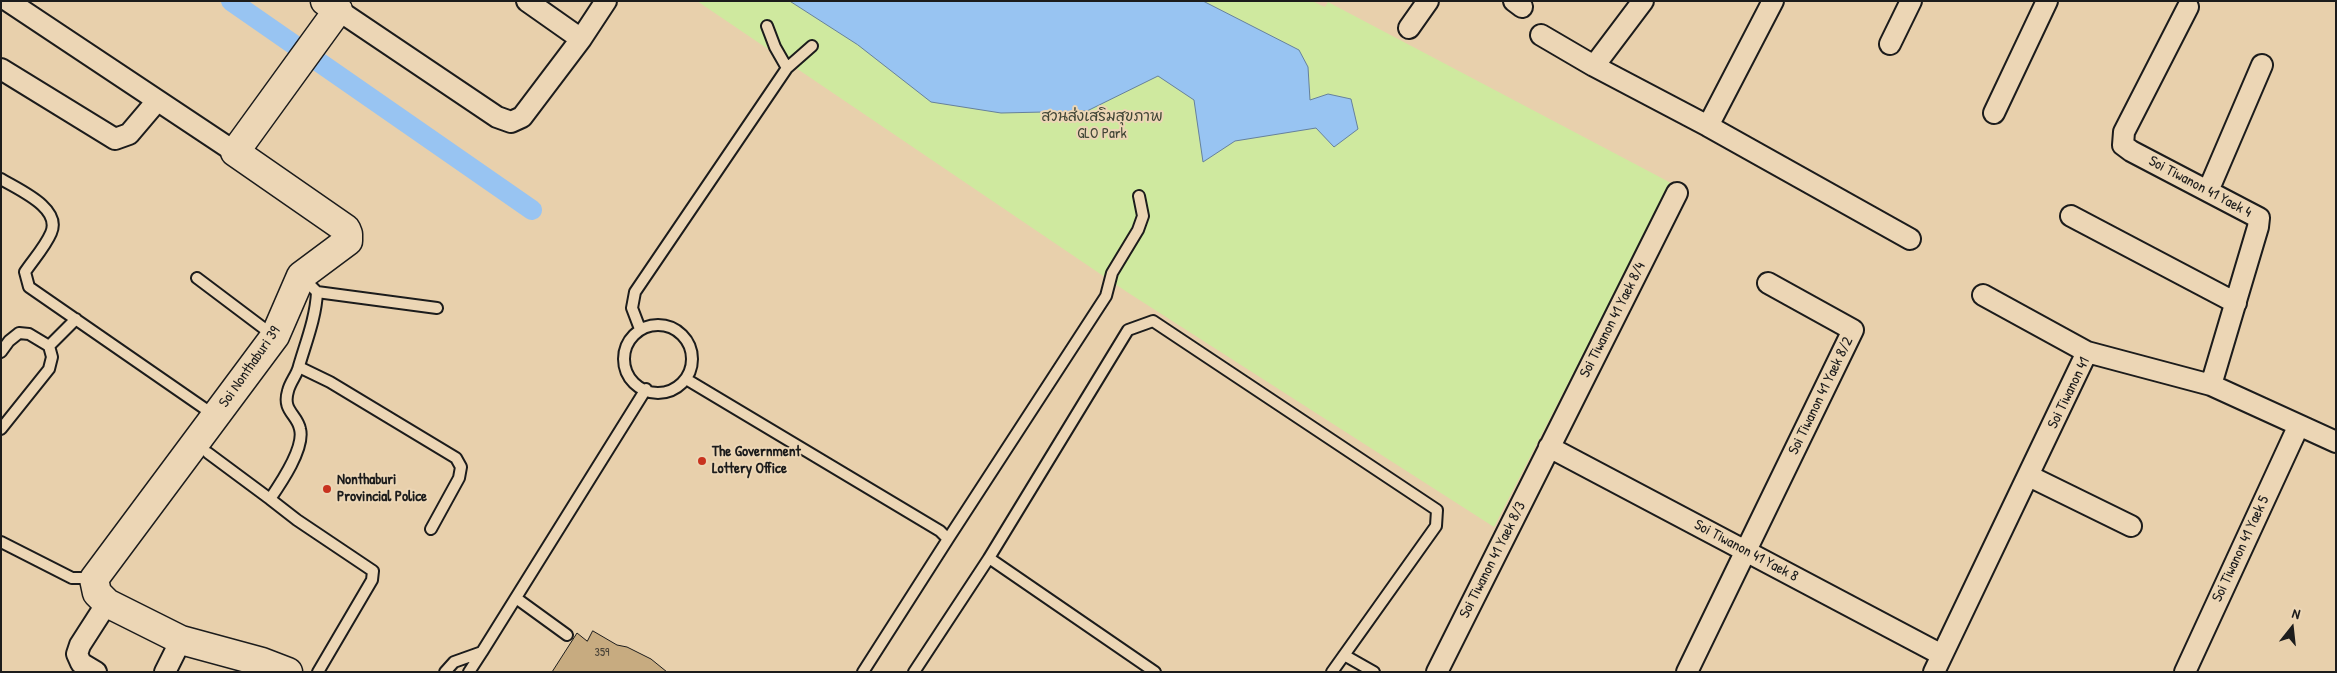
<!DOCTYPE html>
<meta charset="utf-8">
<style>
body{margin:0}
#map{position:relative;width:2337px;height:673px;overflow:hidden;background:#e8d0ac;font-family:"Patrick Hand",sans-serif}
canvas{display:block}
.frame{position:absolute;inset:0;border:2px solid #1c1c1c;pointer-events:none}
.north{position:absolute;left:2267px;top:603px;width:50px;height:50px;-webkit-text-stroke:4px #ecd6b5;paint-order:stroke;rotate:16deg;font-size:14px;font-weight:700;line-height:20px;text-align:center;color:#1c1c1c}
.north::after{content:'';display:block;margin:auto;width:18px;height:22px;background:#1c1c1c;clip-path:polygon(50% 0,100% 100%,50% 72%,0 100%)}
</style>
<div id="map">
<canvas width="2337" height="673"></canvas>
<div class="frame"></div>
<div class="north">N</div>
</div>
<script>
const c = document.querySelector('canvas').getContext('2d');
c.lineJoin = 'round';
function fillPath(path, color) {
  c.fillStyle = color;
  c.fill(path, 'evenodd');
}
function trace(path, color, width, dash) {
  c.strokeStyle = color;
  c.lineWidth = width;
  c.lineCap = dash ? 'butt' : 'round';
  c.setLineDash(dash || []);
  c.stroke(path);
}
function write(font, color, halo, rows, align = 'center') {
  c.font = font + ' "Patrick Hand","Playpen Sans Thai",sans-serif';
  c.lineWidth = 4;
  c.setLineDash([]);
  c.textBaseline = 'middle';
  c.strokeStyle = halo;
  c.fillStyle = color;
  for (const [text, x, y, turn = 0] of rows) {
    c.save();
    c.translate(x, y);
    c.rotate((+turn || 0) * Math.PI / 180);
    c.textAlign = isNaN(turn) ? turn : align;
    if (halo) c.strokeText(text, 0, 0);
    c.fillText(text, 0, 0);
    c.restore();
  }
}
const green = new Path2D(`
 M697 1H1312L1325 7 1328 2 1671 183 1494 527 1127 292Z`);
const water = new Path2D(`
 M790 1H1203L1299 50 1308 67 1310 100 1328 94 1351 99 1358 129 1334 147 1316 128 1235 141 1203 162 1194 100 1158 76 1087 111 1001 113 931 102 858 45Z`);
const canal = new Path2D(`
 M231 1 532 210`);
const building = new Path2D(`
 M593 631 617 645 627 647 651 659 667 672H552L577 633 587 641Z`);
const lane = new Path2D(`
 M767 26 775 47 787 68
 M1 179C19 190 62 208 51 233 45 247 33 260 25 272L29 287 214 415
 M197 278 274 336
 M303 278 317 292C316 317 306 342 299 366 297 375 290 382 288 391 282 411 297 414 300 429 305 448 281 483 270 499L297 520 373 571 372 580 318 672
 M317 292 437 308
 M624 359a34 34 0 1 1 68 0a34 34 0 1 1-68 0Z
 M640 329 632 308 635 292 787 68 812 46
 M1 352 9 341 19 333 29 334 49 346
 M299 367 330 382 456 458 461 467 459 478 431 529
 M686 379 940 531 948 539 863 672
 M1 429 49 369 52 357 49 346 76 319
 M208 453 270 499
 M948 539 1106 296 1112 273 1138 230 1143 216 1139 196
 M1 542 72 578H93
 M989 558 1128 330 1153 321 1437 510 1436 526 1332 672
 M516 598 567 635
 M1344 655 1374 672
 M445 672 454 662 482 652 646 389
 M469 672 482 652
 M914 672 989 558 1155 672`);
const street = new Path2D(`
 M8 1 235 152
 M527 1 581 39
 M1514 1 1522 7
 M2188 7 2124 132 2123 145 2131 151 2259 218 2258 227 2211 385
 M338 10 497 117 511 122 522 117 581 39 606 1
 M1409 28 1428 1
 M1541 35 1594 66 1708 126 1910 239
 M1890 44 1911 1
 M1594 66 1643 1
 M1 69 115 139 129 134 157 101
 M1994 113 2047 1
 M1708 126 1773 1
 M2208 191 2262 65
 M2071 216 2236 303
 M1983 295 2087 352 2211 385 2336 442
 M1549 447 1942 655
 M2029 476 2131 526
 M96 672 81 663 77 654 80 645 107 603
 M165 672 181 640
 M1437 672 1677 193
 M1687 672 1853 330 1768 283
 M1934 672 2087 352
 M2185 672 2298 427`);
const secondary = new Path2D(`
 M288 672 262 662 181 640 107 603 97 593 94 579 275 336 301 276 348 241V234L346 229 235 152 338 10 325 1`);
const markers = [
 [702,461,5,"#c8321e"],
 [327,489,5,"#c8321e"]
];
const numberNames = [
 ["359",602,653]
];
const parkNames = [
 ["สวนส่งเสริมสุขภาพ",1102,117],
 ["GLO Park",1102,134]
];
const streetNames = [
 ["Soi Tiwanon 41 Yaek 4",2200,187,28],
 ["Soi Tiwanon 41 Yaek 8/4",1613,320,-63],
 ["Soi Nonthaburi 39",250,367,-55],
 ["Soi Tiwanon 41",2069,393,-64],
 ["Soi Tiwanon 41 Yaek 8/2",1821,396,-64],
 ["Soi Tiwanon 41 Yaek 5",2241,549,-65],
 ["Soi Tiwanon 41 Yaek 8",1746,551,28],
 ["Soi Tiwanon 41 Yaek 8/3",1493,560,-63]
];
const poiNames = [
 ["The Government",712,452],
 ["Lottery Office",712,469],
 ["Nonthaburi",337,480],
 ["Provincial Police",337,497]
];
fillPath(green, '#cfe99f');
fillPath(water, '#98c4f2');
trace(water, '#66819c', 1);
trace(canal, '#98c4f2', 20);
fillPath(building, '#c7ab80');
trace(building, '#1c1c1c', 1);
trace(lane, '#1c1c1c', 14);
trace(street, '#1c1c1c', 24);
trace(secondary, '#1c1c1c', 31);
trace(lane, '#ecd6b5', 10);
trace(street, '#ecd6b5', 20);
trace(secondary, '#ecd6b5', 28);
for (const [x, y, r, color] of markers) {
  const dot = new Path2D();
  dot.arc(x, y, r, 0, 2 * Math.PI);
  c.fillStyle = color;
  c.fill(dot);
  trace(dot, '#ecd6b5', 2);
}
write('12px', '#474035', null, numberNames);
write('15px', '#404536', '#ecd6b5', parkNames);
write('15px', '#1c1c1c', '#ecd6b5', streetNames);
write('bold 15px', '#1c1c1c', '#ecd6b5', poiNames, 'left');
</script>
